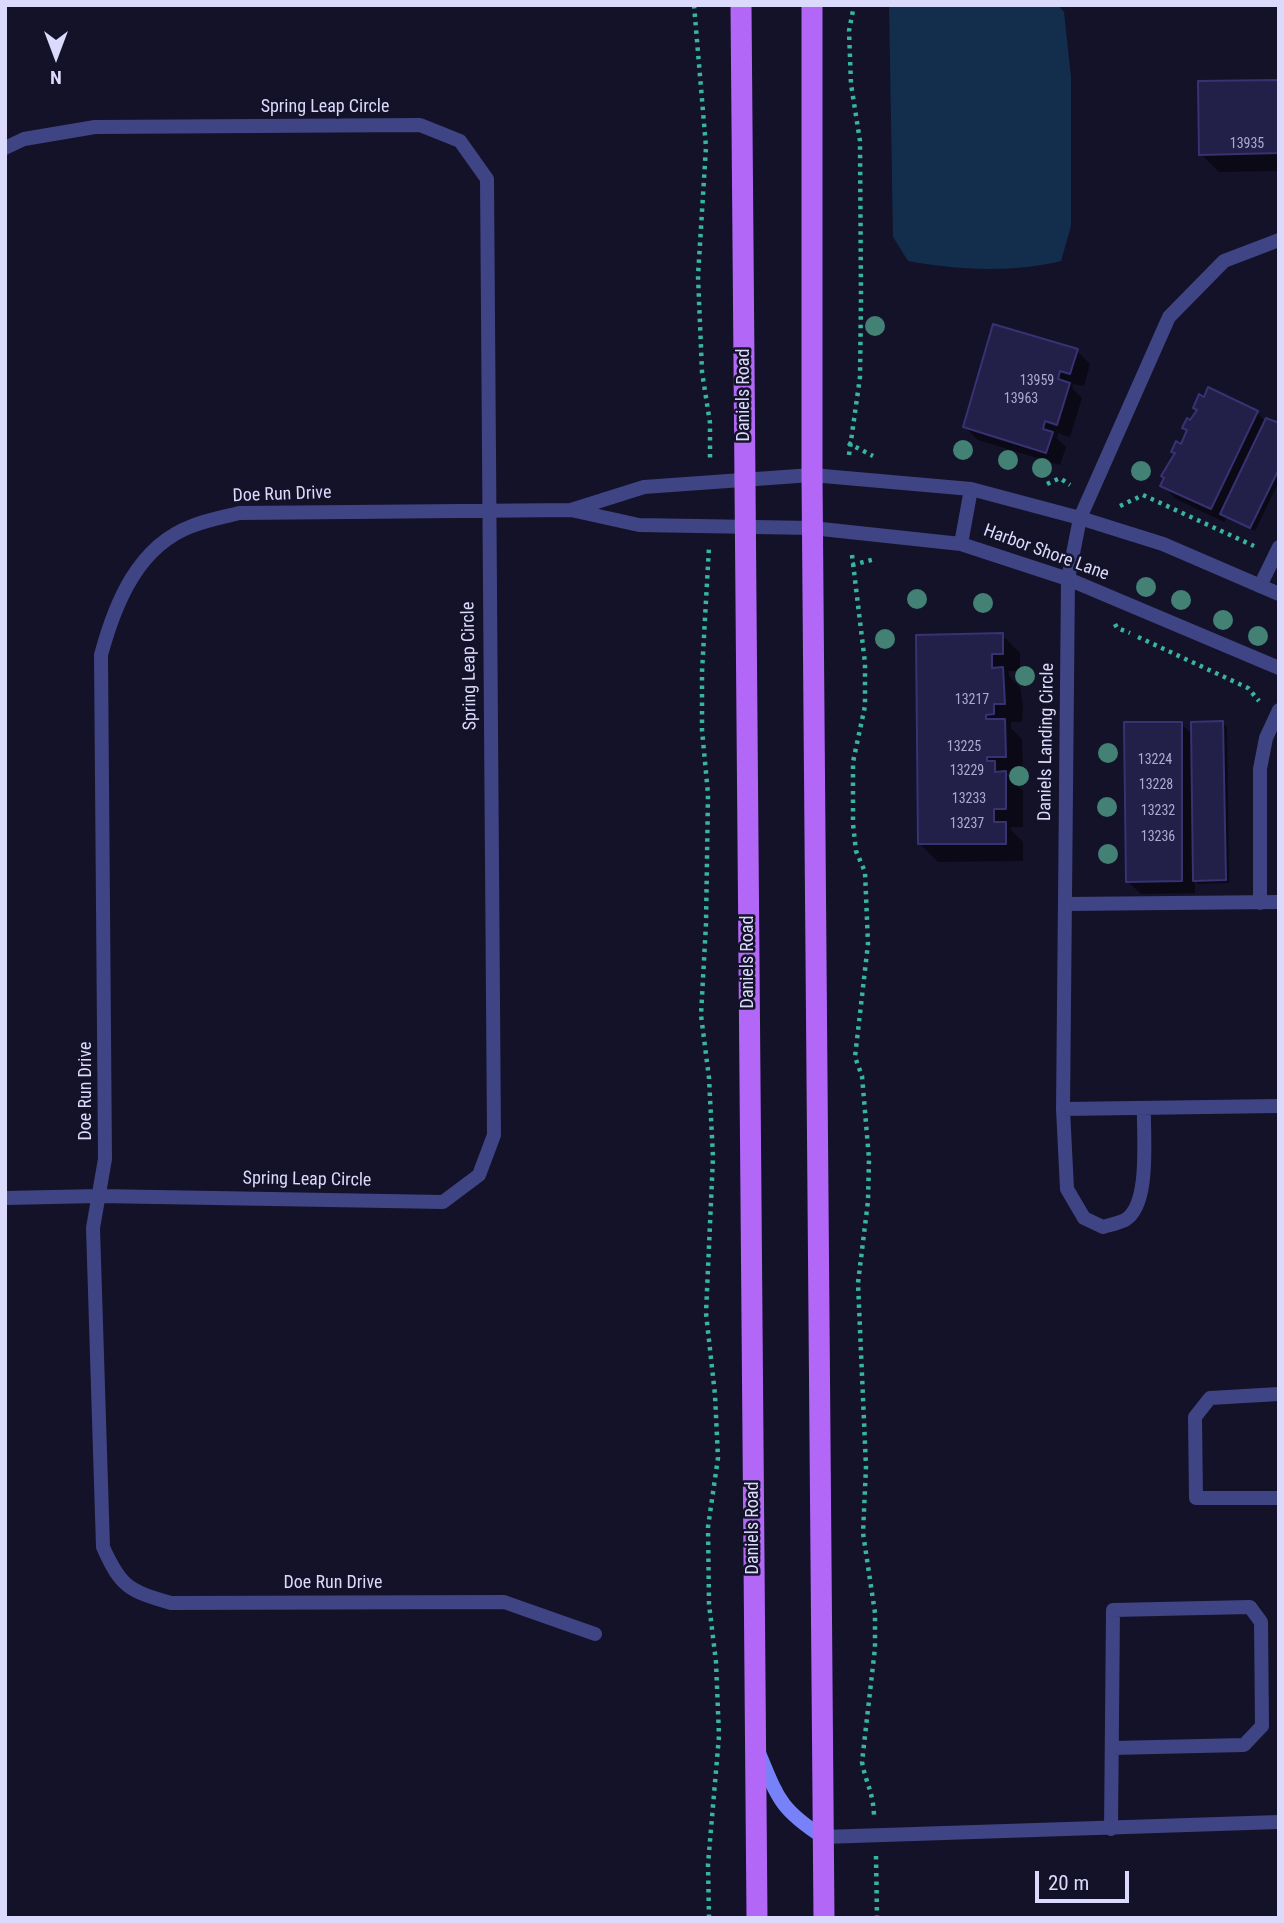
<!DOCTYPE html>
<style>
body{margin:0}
#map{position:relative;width:1284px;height:1923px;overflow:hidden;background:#131228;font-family:"Roboto Condensed",sans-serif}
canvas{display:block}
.frame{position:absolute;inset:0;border:7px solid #dbdafd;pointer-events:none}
.north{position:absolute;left:21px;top:21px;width:70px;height:70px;-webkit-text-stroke:5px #131228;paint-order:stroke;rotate:180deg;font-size:19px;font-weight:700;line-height:28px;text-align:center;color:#dbdafd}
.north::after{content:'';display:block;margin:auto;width:24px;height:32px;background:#dbdafd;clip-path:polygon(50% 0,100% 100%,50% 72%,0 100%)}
.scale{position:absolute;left:1035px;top:1871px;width:94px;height:32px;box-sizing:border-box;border:4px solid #dbdafd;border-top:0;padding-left:9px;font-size:21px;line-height:24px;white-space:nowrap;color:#dbdafd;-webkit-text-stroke:5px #131228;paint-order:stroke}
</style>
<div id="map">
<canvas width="1284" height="1923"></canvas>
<div class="frame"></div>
<div class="north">N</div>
<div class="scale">20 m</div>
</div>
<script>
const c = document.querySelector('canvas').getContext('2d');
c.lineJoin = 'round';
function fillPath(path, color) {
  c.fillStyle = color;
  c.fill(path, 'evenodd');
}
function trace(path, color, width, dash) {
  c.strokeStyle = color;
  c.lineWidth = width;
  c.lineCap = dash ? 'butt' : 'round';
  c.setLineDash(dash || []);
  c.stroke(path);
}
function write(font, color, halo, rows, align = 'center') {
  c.font = font + ' "Roboto Condensed",sans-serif';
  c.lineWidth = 5;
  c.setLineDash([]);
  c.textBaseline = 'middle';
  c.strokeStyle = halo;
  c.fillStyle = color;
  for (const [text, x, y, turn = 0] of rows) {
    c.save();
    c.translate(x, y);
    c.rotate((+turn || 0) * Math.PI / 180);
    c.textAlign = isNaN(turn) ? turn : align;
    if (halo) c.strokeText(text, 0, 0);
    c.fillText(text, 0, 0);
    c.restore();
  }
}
const water = new Path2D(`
 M889 5H1058L1064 12 1071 77V226L1061 261C1013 273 956 270 908 261L893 237Z`);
const shadow = new Path2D(`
 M1279 81V171L1219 172 1201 154Z
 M1077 351 1090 364 1084 386 1073 384 1072 388 1082 398 1070 437 1058 433 1057 438 1066 447 1060 465 978 440 965 427Z
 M1257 413 1266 422 1279 425V481L1255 531 1226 518 1224 522 1176 499 1162 485 1182 447 1188 421Z
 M1002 635 1020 653V671H1009V676L1020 687 1023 706 1022 722H1011V728L1022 739 1023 774H1006L1023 791V827H1011V830L1023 842V861L938 862 920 844 918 637Z
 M1223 723 1227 727 1229 883 1198 884 1195 881V893L1141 894 1127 881 1181 724 1193 735Z`);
const building = new Path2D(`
 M1279 80V153L1199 155 1198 81Z
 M993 324 1078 349 1070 374 1060 371 1058 379 1070 383 1057 425 1045 421 1043 429 1053 432 1046 453 963 427Z
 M1208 387 1258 411 1211 509 1160 486 1164 478 1161 476 1175 453 1171 452 1176 441 1181 444 1187 430 1182 428 1187 418 1190 420 1197 410 1193 408 1199 394 1204 397Z
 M1266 418 1279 423V469L1250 528 1220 514Z
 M1003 633V654H992V668L1003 667 1005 704H994V714L986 715V719H1005L1006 757H987V761H995V772L1006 771V809H994V822H1006V844H918L916 635Z
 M1223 721 1226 880 1193 881 1191 722Z
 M1124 722H1182V881L1126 882Z`);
const path = new Path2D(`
 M694 5 706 147 698 276 702 372 710 423V461
 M848 443 873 456
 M849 455 860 377 861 298 860 141 851 84 849 31 854 5
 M1047 484 1060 478 1070 485
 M1120 506 1143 495 1254 546
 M852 555 865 663V706L853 762V824L856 851 865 872 868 944 855 1057 862 1076 869 1159 868 1201 858 1283 866 1467 863 1533 875 1613V1648L862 1762C866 1784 873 1791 874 1815
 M852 565 875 559
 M1115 624 1117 628 1130 633
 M1138 637 1248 688 1259 701
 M876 1856 877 1918
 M709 1918 708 1864 719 1736 716 1662 709 1604 708 1527 718 1458 715 1395 706 1313 713 1157 709 1078 701 1015 706 924 708 794 702 730V672L709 547`);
const lane = new Path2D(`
 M1260 586 1279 547
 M1260 903V769L1266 738 1279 710
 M1065 904 1279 902
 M1279 1394 1210 1398 1195 1417 1196 1498H1279
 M1111 1829 1113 1610 1250 1607 1261 1622 1262 1726 1244 1745 1112 1748
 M823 1837 1279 1822`);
const street = new Path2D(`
 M5 148 24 139 95 127 420 125 460 141 487 179 494 1135 479 1175 443 1202 99 1196 5 1198
 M1279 240 1224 261 1169 317 1080 518 1068 579 1063 1109 1279 1106
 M571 510 644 487 812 475 971 489 1080 518 1163 544 1279 594
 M961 544 971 489
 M1063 1109 1067 1189 1084 1218 1103 1227C1110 1225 1119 1223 1125 1220 1151 1205 1143 1135 1144 1108
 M595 1634 504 1602 171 1603C130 1591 121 1588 103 1547L93 1228 105 1159 101 655C115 603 138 546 192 526 207 520 224 517 239 513L571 510 639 525 812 528 961 544 1068 579 1279 668`);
const secondary = new Path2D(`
 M759 1753C778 1799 781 1810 823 1837`);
const primary = new Path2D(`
 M741 5 757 1918
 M812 5V475L824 1918`);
const trees = [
 [875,326],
 [963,450],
 [1008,460],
 [1042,468],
 [1141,471],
 [1146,587],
 [917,599],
 [1181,600],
 [983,603],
 [1223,620],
 [1258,636],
 [885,639],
 [1025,676],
 [1108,753],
 [1019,776],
 [1107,807],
 [1108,854]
];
const numberNames = [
 ["13935",1247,144],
 ["13959",1037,381],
 ["13963",1021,399],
 ["13217",972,700],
 ["13225",964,747],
 ["13224",1155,760],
 ["13229",967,771],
 ["13228",1156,785],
 ["13233",969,799],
 ["13232",1158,811],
 ["13237",967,824],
 ["13236",1158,837]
];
const streetNames = [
 ["Spring Leap Circle",325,107],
 ["Daniels Road",744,395,-90],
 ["Doe Run Drive",282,495,-2],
 ["Harbor Shore Lane",1046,553,20],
 ["Spring Leap Circle",470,666,-91],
 ["Daniels Landing Circle",1047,742,-89],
 ["Daniels Road",748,962,-90],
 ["Doe Run Drive",86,1091,-90],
 ["Spring Leap Circle",307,1180,1],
 ["Daniels Road",753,1528,-90],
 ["Doe Run Drive",333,1583]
];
fillPath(water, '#122e4c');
fillPath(shadow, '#0007');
fillPath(building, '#221f48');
trace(building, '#383273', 2);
trace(path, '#37b59f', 4.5, [3.5, 5]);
trace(lane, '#3f4484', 14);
trace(street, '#3f4484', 14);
trace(secondary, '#7782f8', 14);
trace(primary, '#b267f7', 21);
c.fillStyle = '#428174';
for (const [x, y] of trees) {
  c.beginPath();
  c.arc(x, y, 10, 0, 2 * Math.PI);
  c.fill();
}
write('14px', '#adabd0', null, numberNames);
write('18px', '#dbdafd', '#131228', streetNames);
</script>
